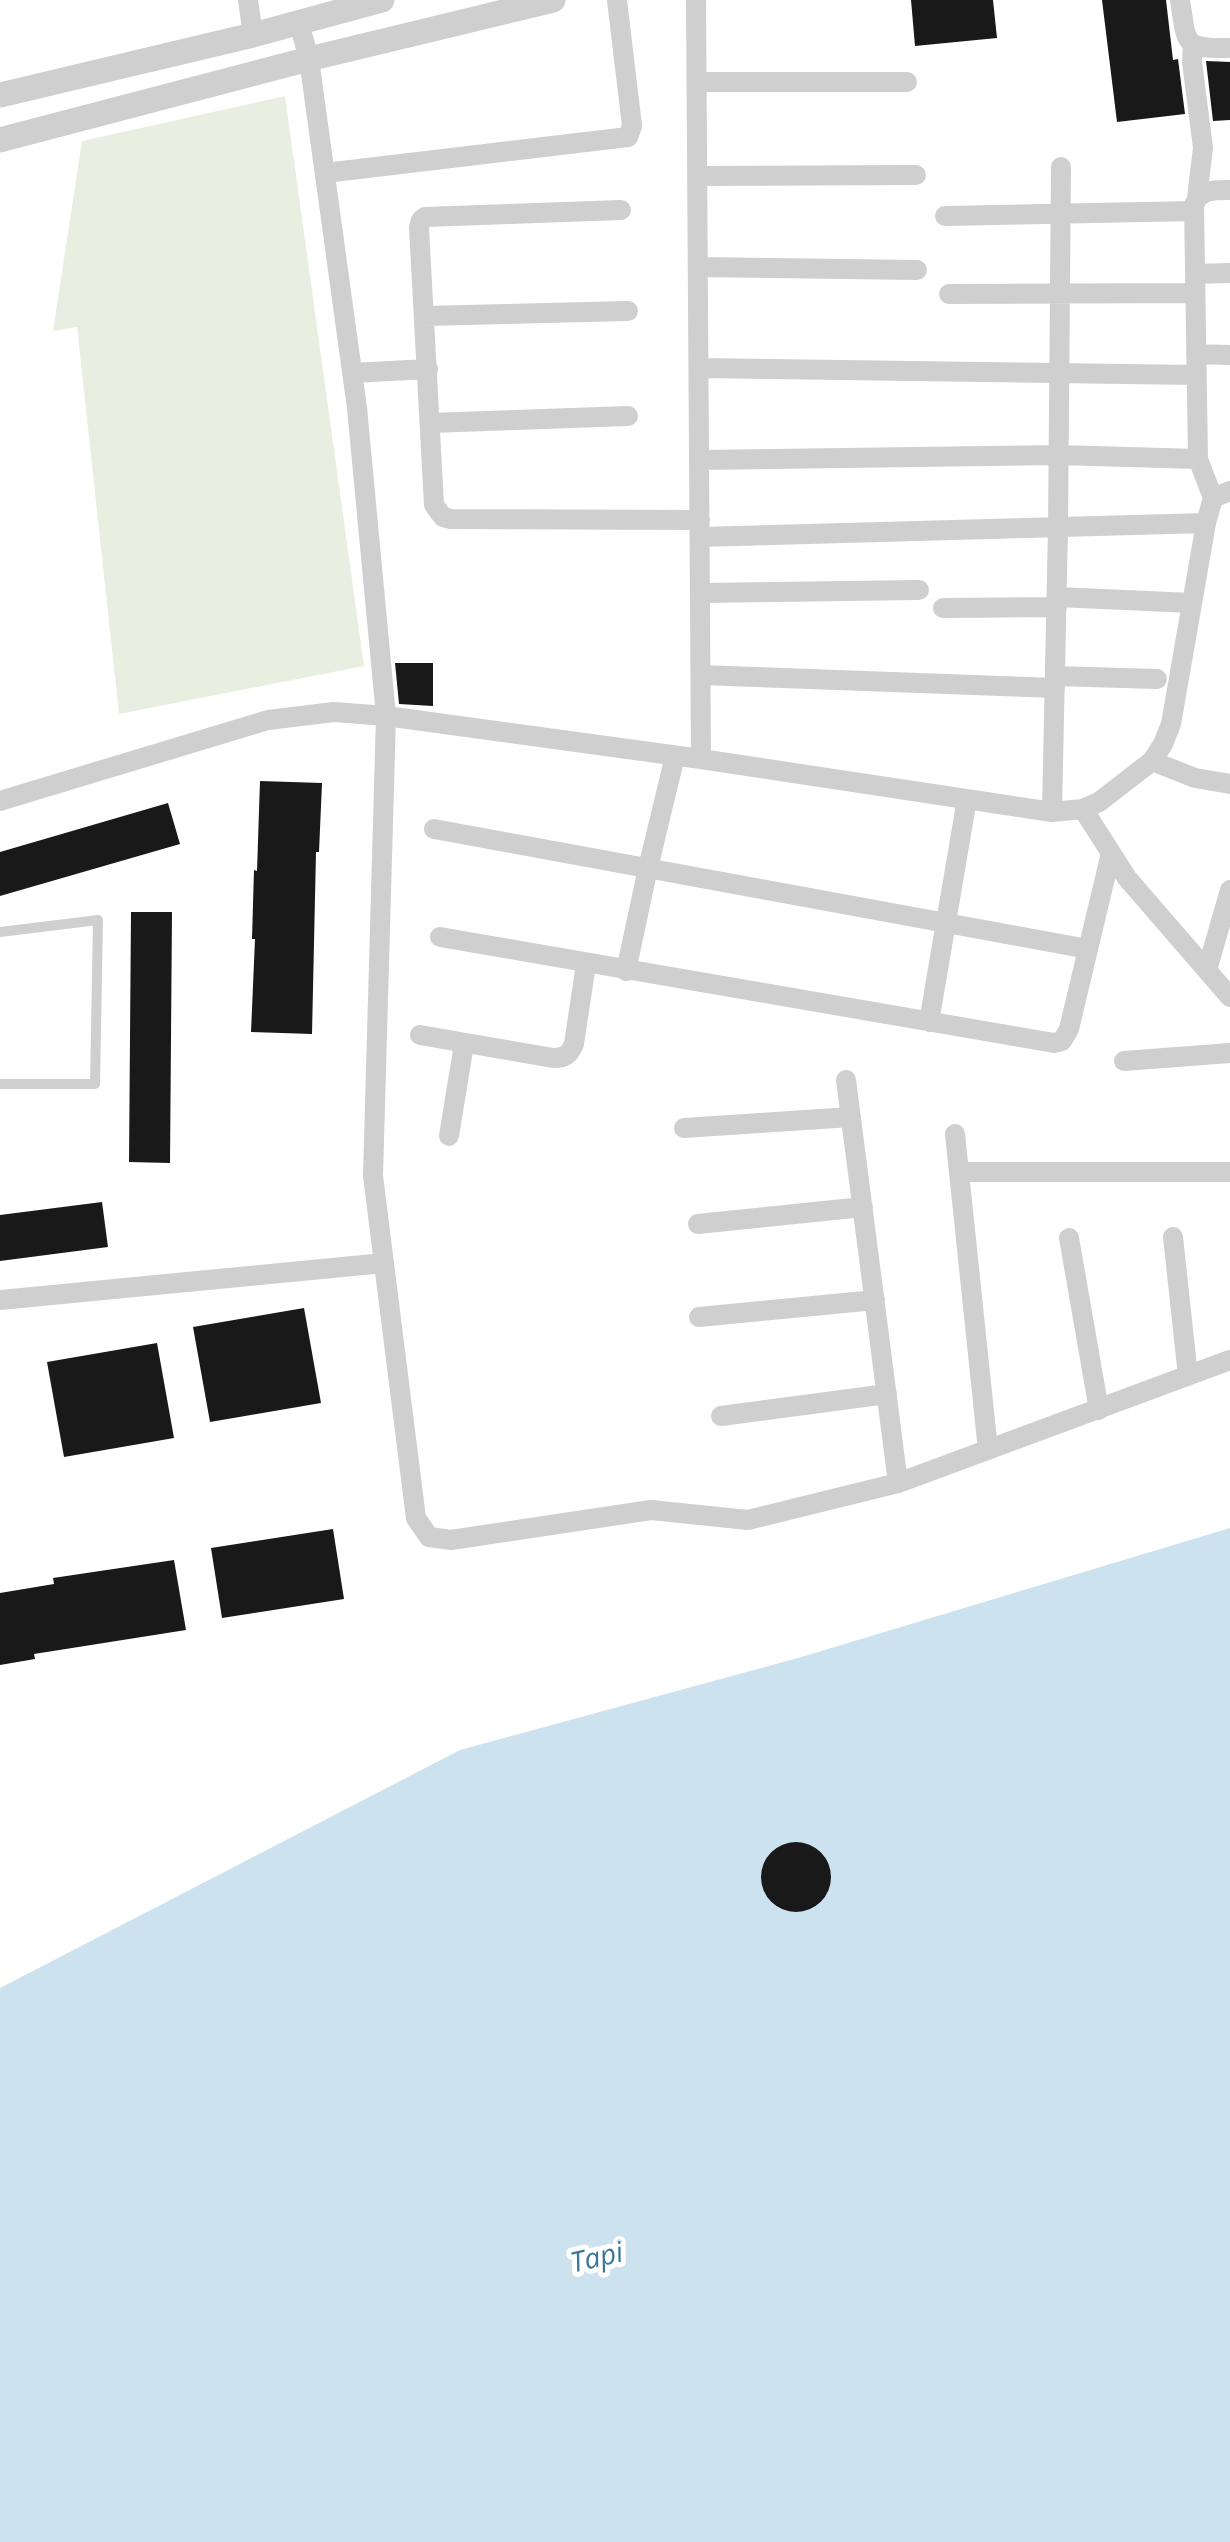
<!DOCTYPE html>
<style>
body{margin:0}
canvas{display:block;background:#fff}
</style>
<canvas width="1230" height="2542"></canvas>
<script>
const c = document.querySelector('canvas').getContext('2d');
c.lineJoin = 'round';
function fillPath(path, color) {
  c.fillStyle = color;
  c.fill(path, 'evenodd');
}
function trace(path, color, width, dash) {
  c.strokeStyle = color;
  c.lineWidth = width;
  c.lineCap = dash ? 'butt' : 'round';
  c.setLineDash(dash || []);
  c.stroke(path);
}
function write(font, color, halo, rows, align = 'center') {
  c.font = font + ' "Open Sans",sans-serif';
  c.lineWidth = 10;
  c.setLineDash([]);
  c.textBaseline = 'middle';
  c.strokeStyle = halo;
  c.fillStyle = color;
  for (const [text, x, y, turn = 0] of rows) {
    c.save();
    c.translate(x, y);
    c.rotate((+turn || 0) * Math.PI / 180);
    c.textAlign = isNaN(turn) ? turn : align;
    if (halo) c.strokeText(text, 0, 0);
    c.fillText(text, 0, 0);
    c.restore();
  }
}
const green = new Path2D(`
 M285 96 364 666 119 714 77 327 53 331 82 141Z`);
const water = new Path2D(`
 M1230 1528V2542H0V1988L460 1750 798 1658Z`);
const building = new Path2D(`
 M911 0H993L997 38 915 46Z
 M1102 0H1166L1173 60 1178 59 1185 114 1117 122Z
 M1206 61 1230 62V120L1213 121Z
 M395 663H433V706L399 704Z
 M260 781 322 783 319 852H316L312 1034 251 1032 255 939H252L254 870 257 871Z
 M168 803 180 844 0 896V852Z
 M131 912H172L170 1163 129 1162Z
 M102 1202 108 1247 0 1261V1215Z
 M304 1308 321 1403 210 1422 193 1327Z
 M157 1343 174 1438 64 1457 47 1362Z
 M333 1529 344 1599 222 1618 211 1548Z
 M174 1560 186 1630 34 1654 35 1659 0 1665V1593L54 1584 53 1578Z
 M761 1877a35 35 0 1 1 70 0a35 35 0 1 1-70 0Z`);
const service = new Path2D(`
 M0 932 98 920 95 1084H0`);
const minor = new Path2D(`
 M248 0 253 35
 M696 0 701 759
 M1180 0C1187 44 1182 49 1230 48
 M299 23 309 59 357 408 386 716 373 1176 416 1518 429 1537 451 1540 651 1510 748 1520 898 1483 1230 1360
 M1193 45 1192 62 1203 148 1197 198
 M697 82H907
 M325 173 628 137 632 126 617 0
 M698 176 916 175
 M621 210 425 217 421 220 419 228 434 505 443 517 451 519 700 520
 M945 216 1194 211
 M698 267 917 270
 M1195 274 1230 273
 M949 294 1195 293
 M425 316 628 311
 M1196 354 1230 355
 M699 368 1196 375
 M352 373 428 369
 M430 423 628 416
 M700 460 1059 455 1198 459
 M1213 498 1198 459 1194 205C1200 189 1215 190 1230 190
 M700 537 1206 523
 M701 593 919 590
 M1057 597 1192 603
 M943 608 1057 607
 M701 675 1055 688
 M1055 676 1157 679
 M1152 761 1195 778 1230 784
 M0 801 268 720 334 712 386 716 701 759 1052 812 1083 809 1099 802 1152 761 1163 744 1171 724 1206 523 1213 498 1230 491
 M1083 809 1127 878 1230 997
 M1052 812 1058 528 1061 167
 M434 829 1088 949
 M440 937 1054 1043 1062 1041 1069 1029 1111 853
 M1207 970 1230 890
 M626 971 648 868 675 756
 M929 1022 967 799
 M420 1035 553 1058C565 1058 569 1055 574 1044L586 964
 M1124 1061 1230 1053
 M846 1080 898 1483
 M684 1128 851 1117
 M955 1134 988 1450
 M449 1136 464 1044
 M959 1172H1230
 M698 1224 863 1207
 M1173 1237 1188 1376
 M1069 1238 1099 1410
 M0 1300 384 1263
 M699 1317 875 1300
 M721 1416 887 1394`);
const tertiary = new Path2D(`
 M0 95 253 35 382 0
 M0 140 309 59 553 0`);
const waterNames = [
 ["Tapi",597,2259,-13]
];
fillPath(green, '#e9efe0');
fillPath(water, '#cce2ef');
fillPath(building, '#191919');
trace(service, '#cfcfcf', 10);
trace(minor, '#cfcfcf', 20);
trace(tertiary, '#cfcfcf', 25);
write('italic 28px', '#3a769b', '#fff', waterNames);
</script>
